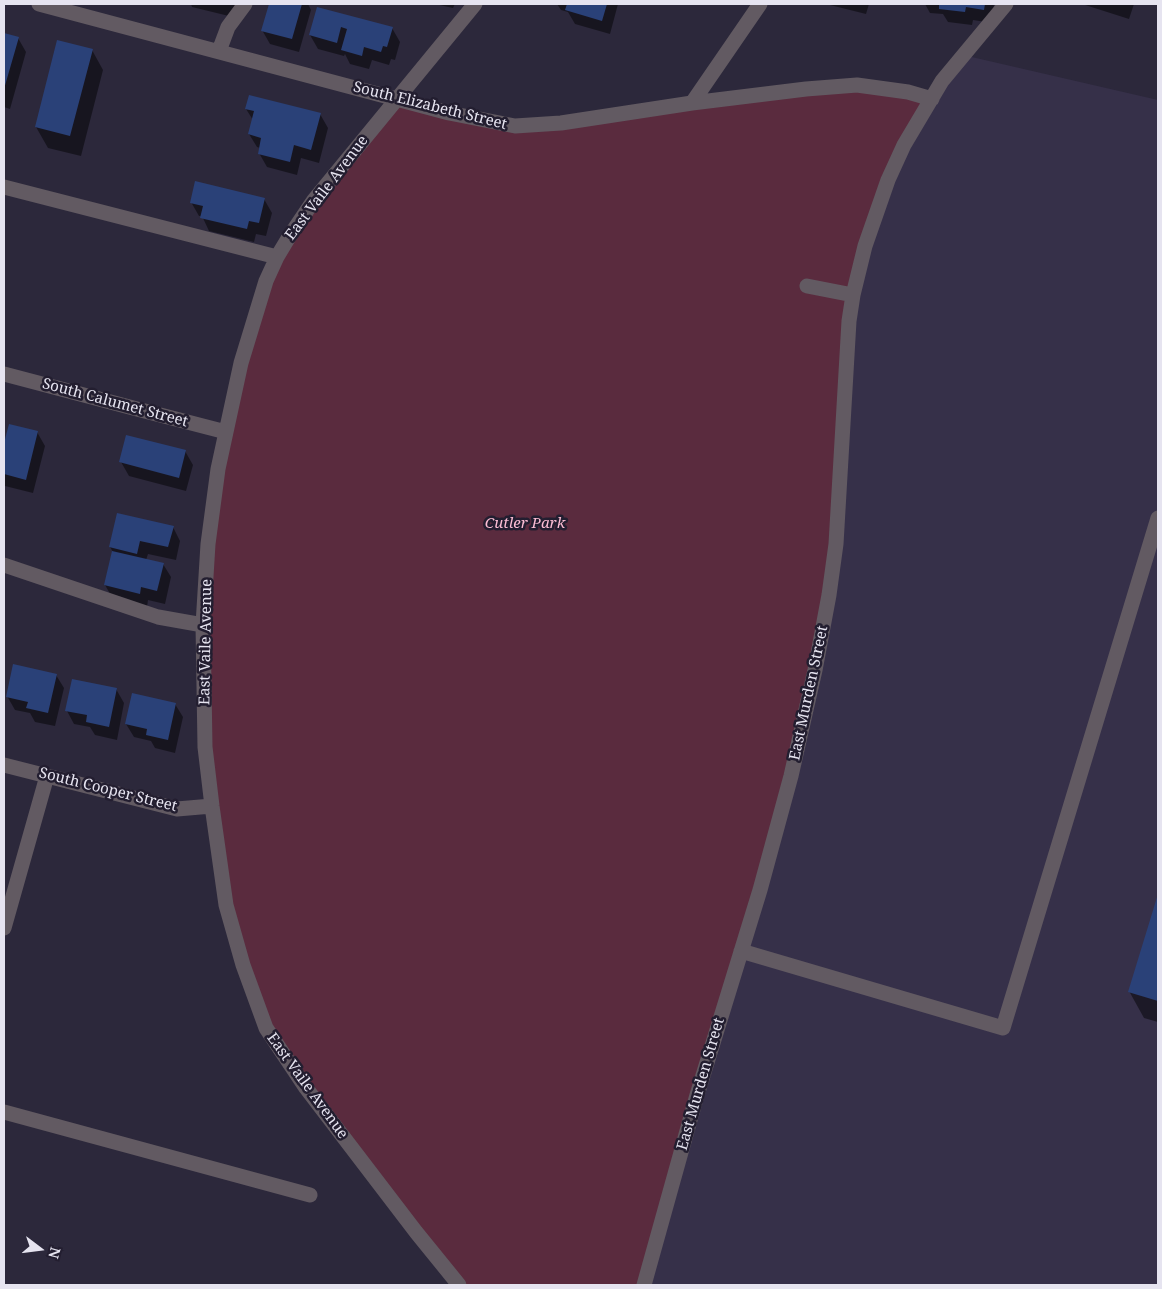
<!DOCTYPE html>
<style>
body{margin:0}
#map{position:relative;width:1162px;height:1289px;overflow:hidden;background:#2c283b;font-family:"Noto Serif",serif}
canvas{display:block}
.frame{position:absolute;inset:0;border:5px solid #e6e4f0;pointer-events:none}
.north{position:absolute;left:15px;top:1224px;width:50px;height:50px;-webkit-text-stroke:4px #231e30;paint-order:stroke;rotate:105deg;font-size:14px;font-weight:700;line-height:20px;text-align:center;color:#e6e4f0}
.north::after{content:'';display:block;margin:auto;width:18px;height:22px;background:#e6e4f0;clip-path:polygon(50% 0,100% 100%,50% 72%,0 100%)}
</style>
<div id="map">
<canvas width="1162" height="1289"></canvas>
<div class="frame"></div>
<div class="north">N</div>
</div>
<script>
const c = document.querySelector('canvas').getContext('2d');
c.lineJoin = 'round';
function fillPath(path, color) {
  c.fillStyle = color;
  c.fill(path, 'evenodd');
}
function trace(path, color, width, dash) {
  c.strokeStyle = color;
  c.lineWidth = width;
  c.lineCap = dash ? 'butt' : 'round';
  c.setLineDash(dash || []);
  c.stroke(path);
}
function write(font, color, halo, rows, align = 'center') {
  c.font = font + ' "Noto Serif",serif';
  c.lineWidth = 5;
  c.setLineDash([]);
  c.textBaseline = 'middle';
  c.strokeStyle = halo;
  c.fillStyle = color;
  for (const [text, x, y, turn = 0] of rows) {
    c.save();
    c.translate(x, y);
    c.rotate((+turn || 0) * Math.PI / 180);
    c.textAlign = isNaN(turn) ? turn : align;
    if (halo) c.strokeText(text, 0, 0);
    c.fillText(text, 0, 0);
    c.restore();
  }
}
const built = new Path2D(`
 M963 55 1158 100V1285H644L849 321 888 180Z`);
const green = new Path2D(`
 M857 85 932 99 904 145 853 295 836 544 815 670 644 1285H459L266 1028 243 965 212 806 203 625 218 469 277 257 396 99 515 126Z`);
const shadow = new Path2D(`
 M191 4H236L233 17 192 7Z
 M270 4H308L311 10 299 52 270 44 262 30Z
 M435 4H455L453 8Z
 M557 4H618L610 34 575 24 568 12 561 10Z
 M826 4H869L866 14Z
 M925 4H994L992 23 973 20 972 25 948 22 943 14 930 13Z
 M1082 4H1134L1129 19Z
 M318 9 392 28 400 42 395 60 391 59 389 65 372 60 369 69 350 64 345 54 344 56 318 49 310 35Z
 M4 34 18 38 26 52 10 109 4 107Z
 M92 50 103 70 81 156 48 148 36 127Z
 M246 109 320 114 328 128 319 163 301 158 297 175 267 167 259 153 260 148 257 147 249 134 253 120Z
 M264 199 272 213 266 236 256 234 254 242 209 231 202 216H199L191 202Z
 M37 432 45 446 33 493 5 486 4 483V436L6 440Z
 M185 451 193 465 186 491 129 476 121 462Z
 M173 527 180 541 176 560 148 554 146 560 163 564 171 577 165 604 148 600 147 607 113 599 105 585 113 552 110 547Z
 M56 675 64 688 55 726 35 722 30 713 15 710 7 696Z
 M116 689 124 703 117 740 95 735 90 727 74 724 67 711Z
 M175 704 183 717 175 753 155 748 151 741 134 737 126 724Z
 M1158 897V1022L1144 1018 1129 991Z`);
const building = new Path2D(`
 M269 4H302L292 39 261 31Z
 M567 4H607L602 21 565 10Z
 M939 4H985L984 10 966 7 965 12 939 9Z
 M317 7 393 27 387 47 383 46 381 52 364 47 362 56 341 50 347 29 341 27 337 43 309 35Z
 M4 33 19 37 4 89Z
 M57 40 93 49 70 136 35 127Z
 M249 95 321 113 311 150 294 145 290 162 258 154 261 138 248 134 254 111 245 109Z
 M195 181 265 198 259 223 249 221 247 229 200 218 203 206 190 203Z
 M9 424 38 431 26 480 4 474V443Z
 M126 435 186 450 179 478 119 462Z
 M117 513 174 526 168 547 140 541 137 554 109 547Z
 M112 551 164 563 157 591 141 587 140 594 104 585Z
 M13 664 57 674 48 713 26 708 28 702 6 697Z
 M72 679 117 688 109 727 86 722 87 715 65 711Z
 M132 693 176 703 168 740 146 735 147 729 125 724Z
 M1158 894V1001L1128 992Z`);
const minor = new Path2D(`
 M39 4 449 113 515 126 561 123 692 103 806 89 857 85 908 92 932 99
 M219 51 228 27 245 4
 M692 103 760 4
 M4 187 277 257
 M807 286 853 295
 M4 374 137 409 226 432
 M4 565 158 617 203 625
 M4 765 177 809 212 806
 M4 928 47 776
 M741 951 1003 1028 1158 518
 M4 1112 310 1195
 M459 1285 416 1232 306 1088 266 1028 243 965 226 905 212 806 205 747 203 625 208 544 218 469 241 363 266 281 277 257 289 237 314 200 475 4
 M644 1285 697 1095 760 890 791 776 815 670 829 595 836 544 849 321 853 295 865 246 888 180 904 145 942 81 1006 4`);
const streetNames = [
 ["South Elizabeth Street",430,106,14],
 ["East Vaile Avenue",327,188,-53],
 ["South Calumet Street",115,403,15],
 ["East Vaile Avenue",206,642,-89],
 ["East Murden Street",809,693,-78],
 ["South Cooper Street",108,790,14],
 ["East Murden Street",701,1084,-74],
 ["East Vaile Avenue",307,1086,54]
];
const parkNames = [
 ["Cutler Park",525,524]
];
fillPath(built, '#363049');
fillPath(green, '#5a2b3e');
fillPath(shadow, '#0007');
fillPath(building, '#2a4178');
trace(minor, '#625a62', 15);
write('15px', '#e6e4f0', '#231e30', streetNames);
write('italic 15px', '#fcbdd4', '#231e30', parkNames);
</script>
